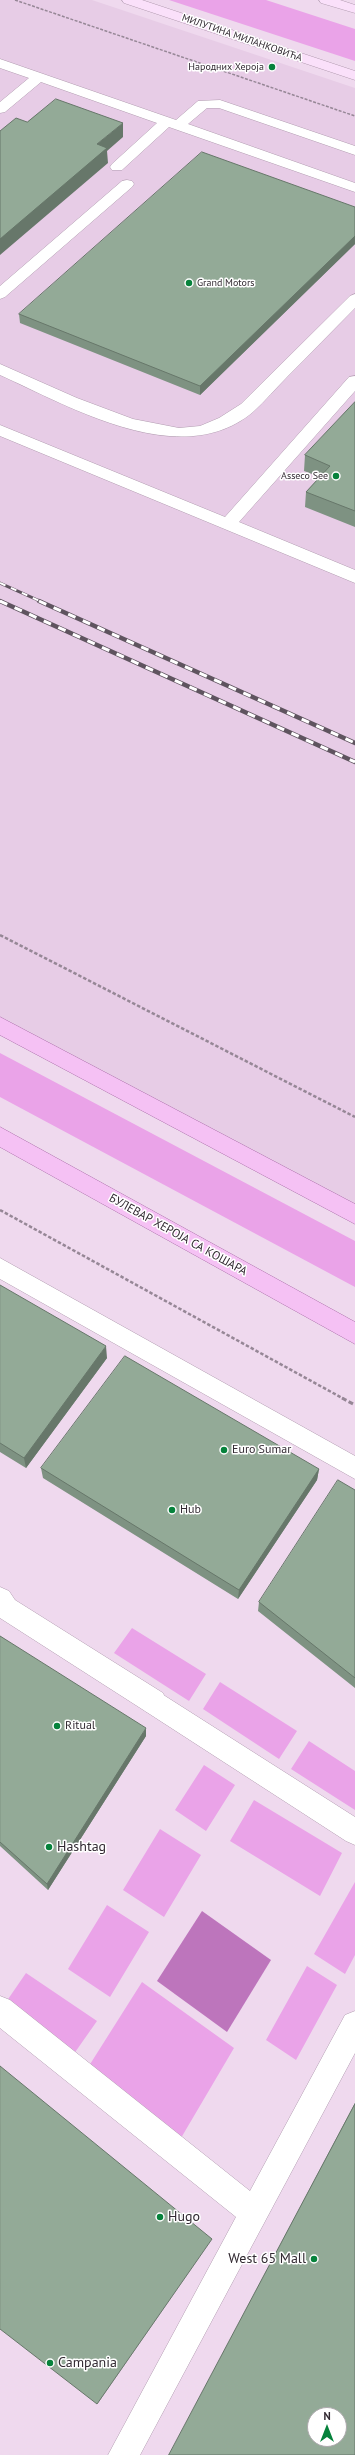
<!DOCTYPE html>
<meta charset="utf-8">
<style>
body{margin:0}
#map{position:relative;width:355px;height:2455px;overflow:hidden;background:#efd9ee;font-family:"PT Sans",sans-serif}
canvas{display:block}
.north{position:absolute;left:307px;top:2407px;width:40px;height:40px;box-sizing:border-box;background:#fff;border:1px solid #ada9ad;border-radius:50%;rotate:0deg;font-size:11px;font-weight:700;line-height:16px;text-align:center;color:#312931}
.north::after{content:'';display:block;margin:auto;width:14px;height:18px;background:#06823b;clip-path:polygon(50% 0,100% 100%,50% 72%,0 100%)}
</style>
<div id="map">
<canvas width="355" height="2455"></canvas>
<div class="north">N</div>
</div>
<script>
const c = document.querySelector('canvas').getContext('2d');
c.lineJoin = 'round';
function fillPath(path, color) {
  c.fillStyle = color;
  c.fill(path, 'evenodd');
}
function trace(path, color, width, dash) {
  c.strokeStyle = color;
  c.lineWidth = width;
  c.lineCap = dash ? 'butt' : 'round';
  c.setLineDash(dash || []);
  c.stroke(path);
}
function write(font, color, halo, rows, align = 'center') {
  c.font = font + ' "PT Sans",sans-serif';
  c.lineWidth = 3;
  c.setLineDash([]);
  c.textBaseline = 'middle';
  c.strokeStyle = halo;
  c.fillStyle = color;
  for (const [text, x, y, turn = 0] of rows) {
    c.save();
    c.translate(x, y);
    c.rotate((+turn || 0) * Math.PI / 180);
    c.textAlign = isNaN(turn) ? turn : align;
    if (halo) c.strokeText(text, 0, 0);
    c.fillText(text, 0, 0);
    c.restore();
  }
}
const built = new Path2D(`
 M0 0H92L355 88V1218L0 1026Z`);
const green = new Path2D(`
 M169 0H266L355 29V61Z
 M0 1053 355 1241V1287L0 1097Z
 M132 1628 206 1674 189 1701 114 1653Z
 M220 1682 297 1731 279 1759 203 1709Z
 M309 1741 355 1771V1810L291 1769Z
 M204 1765 235 1785 206 1831 175 1810Z
 M254 1800 342 1853 320 1896 230 1841Z
 M160 1829 201 1855 164 1917 123 1890Z
 M355 1882V1955L345 1974 314 1954Z
 M107 1905 149 1932 110 1997 68 1969Z
 M307 1966 337 1985 296 2060 266 2040Z
 M26 1973 97 2021 71 2058 4 2005Z
 M142 1982 234 2048 181 2138 87 2069Z`);
const water = new Path2D(`
 M202 1911 271 1960 227 2032 157 1981Z`);
const pathFar2 = new Path2D(`
 M15 0 355 116`);
const pathFar1 = new Path2D(`
 M0 935 355 1117
 M0 1210 344 1399`);
const path = new Path2D(`
 M342 1398 355 1405`);
const lane = new Path2D(`
 M0 59 176 120 198 101 220 100 355 146V155L219 108H207L188 124 355 183V192L169 127 122 170H112L110 167 112 164 157 123 41 82 5 112 0 113V102L29 78 0 68Z
 M127 180 132 181 134 184 132 187 5 297 0 299V286L122 181Z
 M355 294V308C332 331 310 354 287 377 276 388 265 401 253 412 181 472 71 407 0 375V364L77 398 133 419 179 428 200 426 219 418 241 404 350 296Z
 M355 376V391L239 522 355 570V583L0 436V425L225 517 349 377Z
 M0 1258 355 1456V1479L0 1279Z
 M0 1587 9 1591 15 1600 163 1693 167 1702 163 1711 154 1715 145 1711 0 1618Z`);
const street = new Path2D(`
 M154 1689 355 1817V1845L346 1841 145 1711 141 1702 145 1693Z
 M0 1996 10 2000 250 2191 345 2015 355 2011V2053L140 2455H108L236 2217 0 2028Z`);
const secondary = new Path2D(`
 M122 0H142L355 71V80L124 3Z
 M319 0H340L355 5V13L321 3Z`);
const primary = new Path2D(`
 M0 1017 355 1204V1224L0 1035Z
 M0 1127 355 1322V1344L0 1147Z`);
const railFar1 = new Path2D(`
 M0 583 42 602
 M0 601 2 602`);
const rail = new Path2D(`
 M0 601 355 762
 M39 601 355 743`);
const wall = new Path2D(`
 M355 207V244L200 395 20 323 19 314Z
 M355 402V527L305 507 306 492 320 477 304 471 305 455Z
 M0 1285 107 1358 26 1468 0 1452Z
 M41 1468 319 1469 317 1480 238 1599 43 1478Z
 M355 1490V1688L258 1611 259 1602Z
 M0 1636 146 1736 48 1890 0 1846Z
 M355 2103V2455H169Z`);
const shadedWall = new Path2D(`
 M123 123V137L107 151 108 163 0 255V239L97 144Z
 M355 236V244L200 395V386Z
 M106 1346 107 1358 26 1468 24 1458Z
 M319 1469 317 1480 238 1599 239 1590Z
 M146 1728V1736L48 1890 47 1884Z
 M212 2239 98 2403 97 2404Z`);
const building = new Path2D(`
 M56 99 123 123 97 144 107 148 0 239V131L16 118 27 122Z
 M202 152 355 207V236L200 386 19 314Z
 M355 402V511L306 492 330 466 305 455Z
 M0 1285 106 1346 24 1458 0 1443Z
 M125 1356 319 1469 239 1590 41 1468Z
 M338 1480 355 1490V1678L259 1602Z
 M0 1636 146 1728 47 1884 0 1842Z
 M0 2066 212 2239 97 2404 0 2329Z
 M355 2104V2455H169ZM315 2415H339V2439H315Z`);
const markers = [
 [272,67,4,"#06823b"],
 [189,283,4,"#06823b"],
 [336,476,4,"#06823b"],
 [224,1450,4,"#06823b"],
 [172,1510,4,"#06823b"],
 [57,1726,4,"#06823b"],
 [49,1847,4,"#06823b"],
 [160,2217,4,"#06823b"],
 [314,2259,4,"#06823b"],
 [50,2363,4,"#06823b"]
];
const farStreetnames = [
 ["МИЛУТИНА МИЛАНКОВИЋА",242,38,19]
];
const farPoinames = [
 ["Народних Хероја",264,67],
 ["Grand Motors",197,283,"left"],
 ["Asseco See",328,476]
];
const streetNames = [
 ["БУЛЕВАР ХЕРОЈА СА КОШАРА",178,1235,29]
];
const poiNames = [
 ["Euro Sumar",232,1450],
 ["Hub",180,1510],
 ["Ritual",65,1726]
];
const nearPoinames = [
 ["Hashtag",57,1847],
 ["Hugo",168,2217],
 ["West 65 Mall",306,2259,"right"],
 ["Campania",58,2363]
];
fillPath(built, '#e7cce6');
fillPath(green, '#eaa3e8');
fillPath(water, '#bd75bc');
trace(lane, '#b29db1', 1);
trace(street, '#b29db1', 1);
trace(secondary, '#b29db1', 1);
trace(primary, '#ac71ab', 1);
trace(pathFar2, '#968796', 1.5, [3, 1.5]);
trace(pathFar1, '#968796', 2.5, [3.5, 2]);
trace(path, '#968796', 3, [5, 2.5]);
fillPath(lane, '#fff');
fillPath(street, '#fff');
fillPath(secondary, '#fae0fa');
fillPath(primary, '#f5c1f4');
trace(railFar1, '#5f545f', 3);
trace(rail, '#5f545f', 4.5);
trace(railFar1, '#fff', 2, [6]);
trace(rail, '#fff', 3, [8]);
fillPath(wall, '#7e9282');
fillPath(shadedWall, '#67776a');
fillPath(building, '#93aa97');
trace(building, '#67776a', 1);
for (const [x, y, r, color] of markers) {
  const dot = new Path2D();
  dot.arc(x, y, r, 0, 2 * Math.PI);
  c.fillStyle = color;
  c.fill(dot);
  trace(dot, '#fff', 1.5);
}
write('10px', '#312931', '#fff', farStreetnames);
write('10px', '#312931', '#fff', farPoinames, 'right');
write('12px', '#312931', '#fff', streetNames);
write('12px', '#312931', '#fff', poiNames, 'left');
write('14px', '#312931', '#fff', nearPoinames, 'left');
</script>
